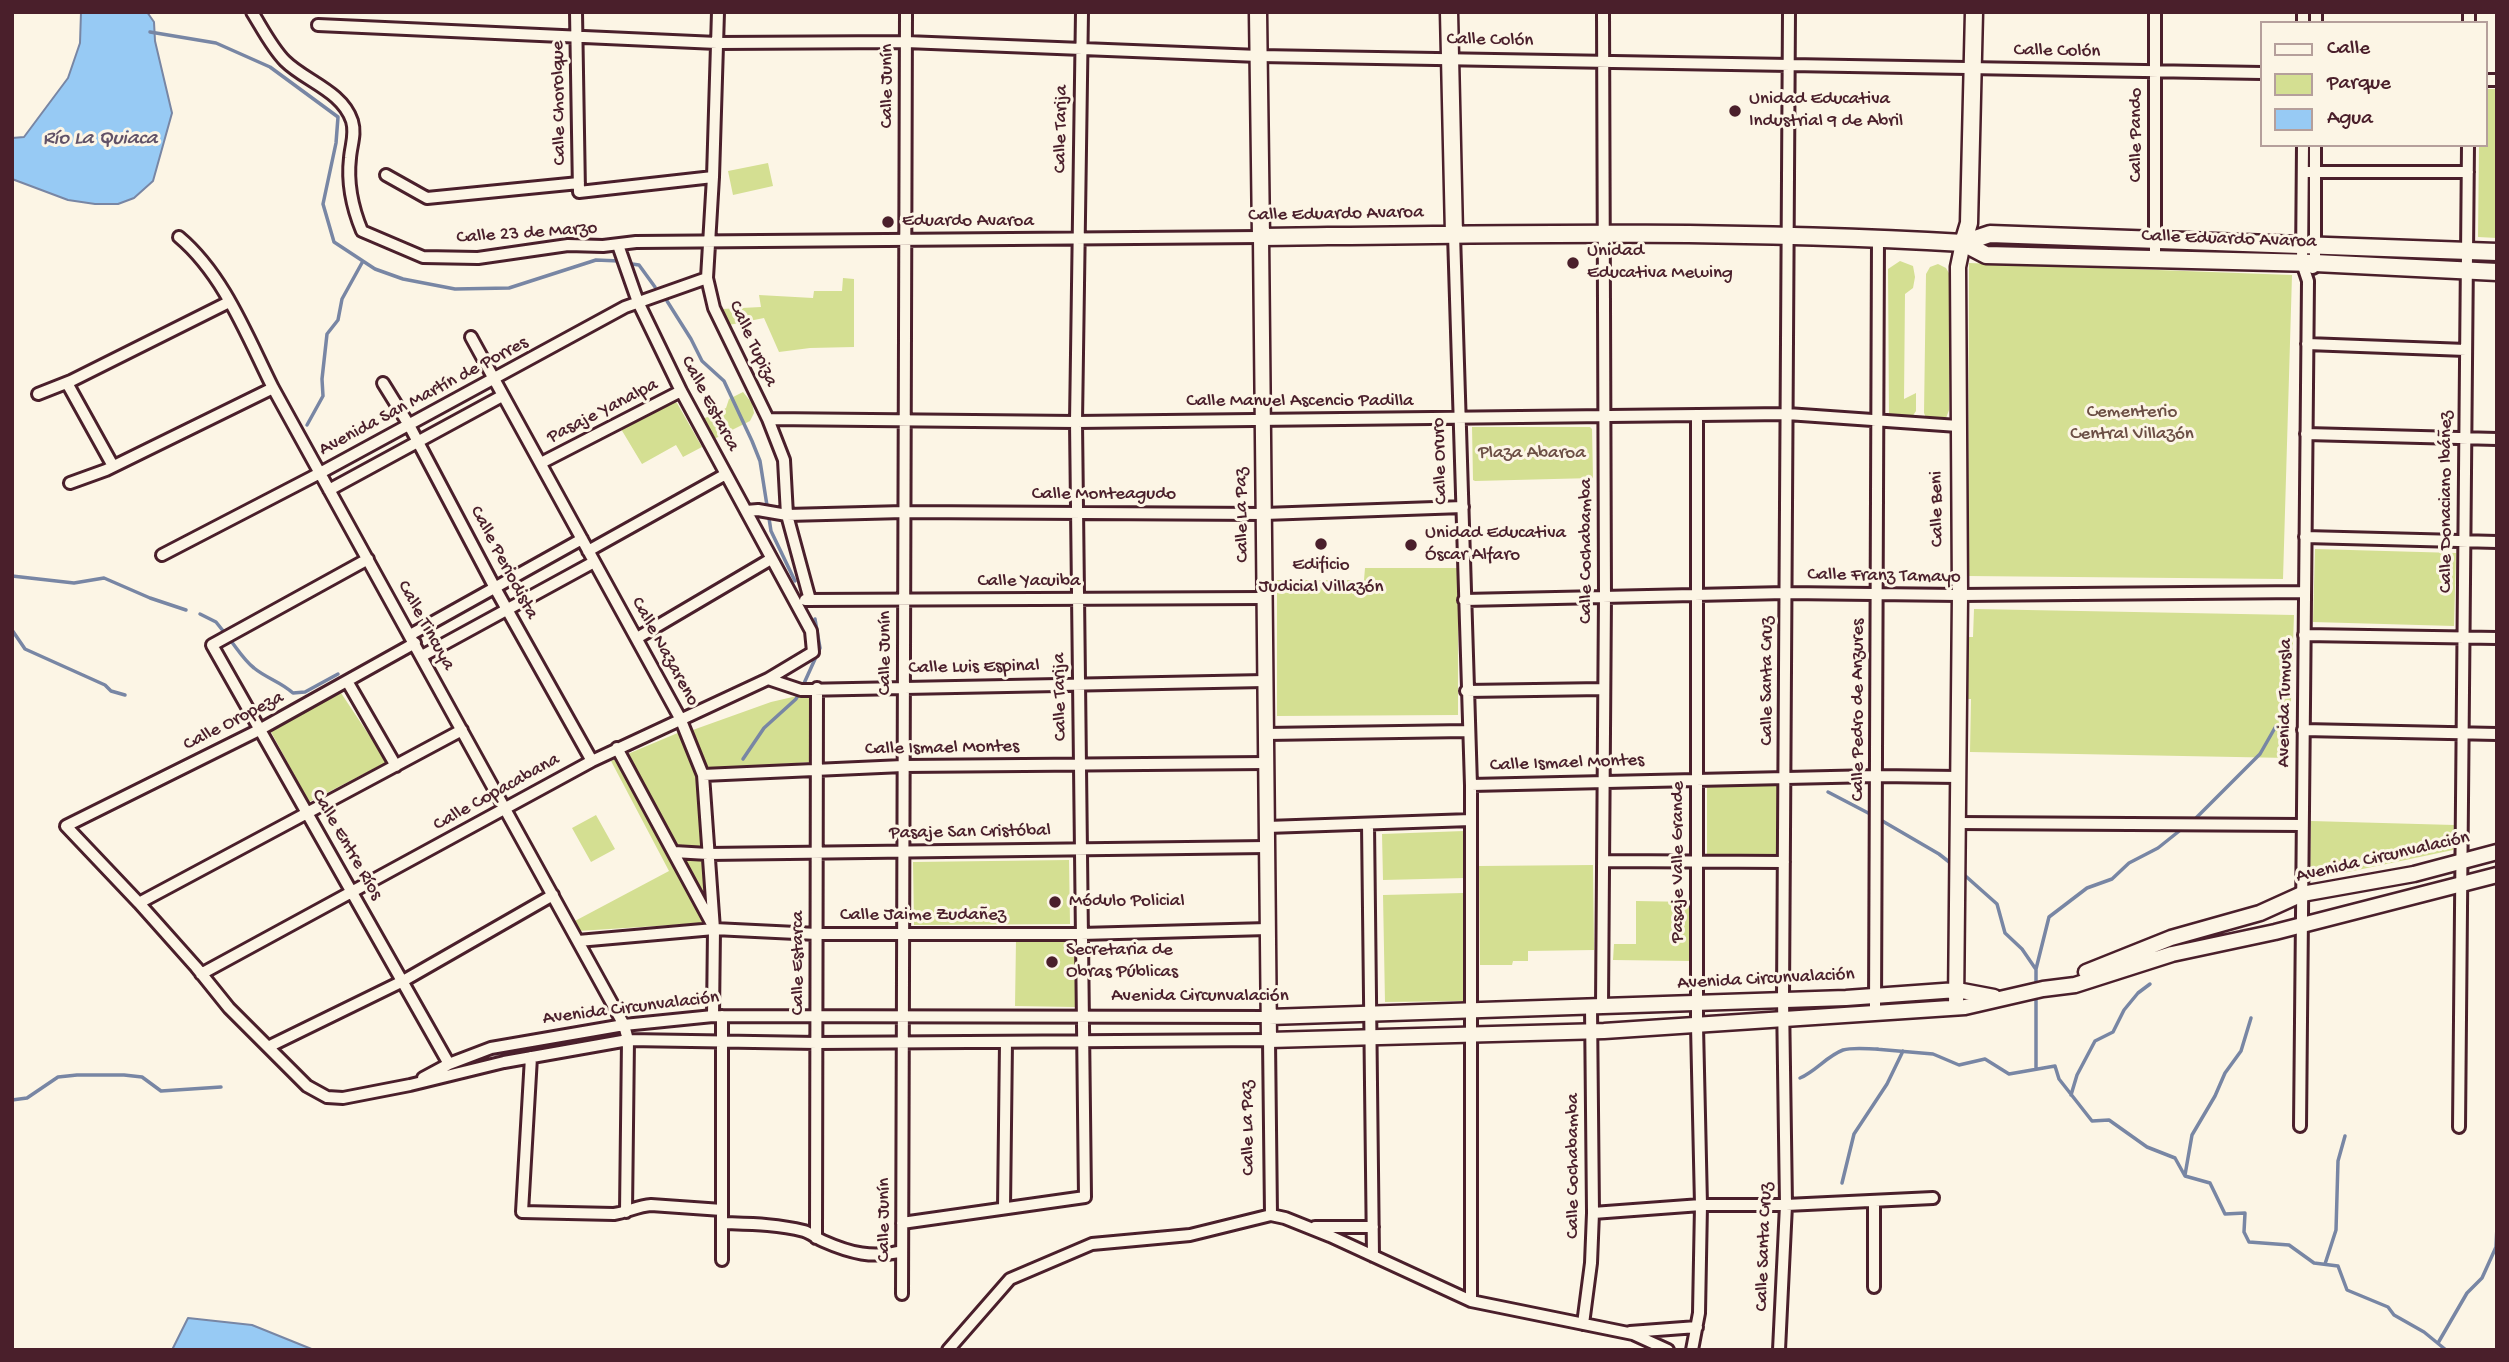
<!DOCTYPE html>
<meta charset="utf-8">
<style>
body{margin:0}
#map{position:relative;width:2509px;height:1362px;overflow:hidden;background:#fcf5e5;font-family:"Gochi Hand",sans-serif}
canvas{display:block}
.frame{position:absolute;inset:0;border:14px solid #4a1f2b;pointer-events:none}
.legend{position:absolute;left:2260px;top:21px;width:228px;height:126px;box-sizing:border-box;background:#fcf5e5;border:2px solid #b59f9b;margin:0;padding:9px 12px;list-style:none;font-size:21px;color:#4a1f2b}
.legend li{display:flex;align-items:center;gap:14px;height:35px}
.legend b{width:35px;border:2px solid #b59f9b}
</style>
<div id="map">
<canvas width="2509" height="1362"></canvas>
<div class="frame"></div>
<ul class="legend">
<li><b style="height:9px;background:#fcf5e5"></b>Calle</li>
<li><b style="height:19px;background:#d4df92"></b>Parque</li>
<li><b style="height:19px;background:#97caf4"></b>Agua</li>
</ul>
</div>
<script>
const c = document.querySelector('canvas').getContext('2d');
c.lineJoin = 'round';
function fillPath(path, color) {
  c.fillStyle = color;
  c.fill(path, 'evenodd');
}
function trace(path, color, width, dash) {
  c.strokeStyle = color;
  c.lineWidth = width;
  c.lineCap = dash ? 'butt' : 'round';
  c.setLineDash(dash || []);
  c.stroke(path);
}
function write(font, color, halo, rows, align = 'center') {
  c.font = font + ' "Gochi Hand",sans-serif';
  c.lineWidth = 6;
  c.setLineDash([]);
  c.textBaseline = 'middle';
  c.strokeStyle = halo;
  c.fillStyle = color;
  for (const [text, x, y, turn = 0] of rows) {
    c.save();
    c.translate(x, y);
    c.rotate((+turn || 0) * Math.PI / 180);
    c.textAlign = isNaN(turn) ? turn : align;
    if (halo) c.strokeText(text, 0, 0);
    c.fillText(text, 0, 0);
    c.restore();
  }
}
const green = new Path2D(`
 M2486 89H2497V238L2478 237 2479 145H2486Z
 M768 163 773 186 733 195 728 171Z
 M1900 261 1913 266 1915 277 1913 288 1905 294 1904 399 1916 393V411L1910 420 1889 417 1888 269Z
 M1969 263 2292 275 2283 579 1968 576Z
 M1938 264 1946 268 1950 275 1949 410 1945 421 1927 420 1924 413 1926 274 1930 267Z
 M843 278 854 279V347L810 348 779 352 764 318 729 325 722 309 761 307 759 295 813 298 814 291H842Z
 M743 392 752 403 754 413 750 421 714 439 703 419 726 408 729 399Z
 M670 401 677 403 702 447 683 457 676 445 642 464 621 429Z
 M1472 427H1590L1592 429 1593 478 1475 481 1473 480Z
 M2315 549 2456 553 2454 626 2313 622Z
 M1365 568H1458V715L1277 716V580H1364Z
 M1974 609 2294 615 2289 758 1970 752 1971 699H1967L1968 637H1973Z
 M341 693 387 762 309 802 270 730Z
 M810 693 811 762 707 769 690 731 771 702Z
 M680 732 697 773 708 907 704 923 578 931 573 922 669 871 611 761Z
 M1707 785H1780L1779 854H1707Z
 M596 815 615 849 591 862 572 828Z
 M2311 821 2454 825 2453 850 2310 880Z
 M1464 831 1465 878 1383 880 1382 834Z
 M1069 860 1070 924 914 925 913 862Z
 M1593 865 1594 950 1528 951V961H1513L1512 965H1480L1479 866Z
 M1463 893 1465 1001 1385 1002 1383 895Z
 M1636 901 1691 902V961L1613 960 1614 944H1636Z
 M1016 940 1076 941 1075 1007 1015 1006Z`);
const water = new Path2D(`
 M81 12H147L154 22 155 41 172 113 153 181 134 198 118 204H95L68 200 12 179V138L24 137 68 78 80 43Z
 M188 1318 252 1325 314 1350H172Z`);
const stream = new Path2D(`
 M150 32 216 43 270 67 338 117 336 143 323 204 334 242 375 269 403 279 455 289 509 288 596 260 619 261
 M632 264 639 265 655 287
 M667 301 691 339 702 361 724 381 752 441 760 461 771 531 795 581
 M307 425 323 396 322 379 327 334 338 320 342 299 363 261
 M12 576 74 583 104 578 150 598 186 610
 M200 614 216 622 224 632
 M12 630 25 649 105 685 111 691 125 695
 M231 641C238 650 245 661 254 668 266 678 281 682 293 693L305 692 338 674
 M743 759 764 728 796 699 801 690 820 648 815 619
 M1828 792 1872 815
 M1879 819 1939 854 1953 865
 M2192 822 2260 754 2276 726
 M1961 872 1997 904 2005 933 2022 949 2035 968
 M2036 984V969L2049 917 2087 888 2112 879 2129 863 2158 848 2183 828
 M2036 997V1068
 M1800 1078C1816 1071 1827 1056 1843 1050 1853 1047 1868 1049 1878 1049H1875L1933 1054 1959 1065 1985 1059 2009 1074 2055 1066 2059 1079 2092 1121 2109 1120 2147 1147 2175 1158 2185 1176 2210 1183 2225 1214 2245 1213 2244 1232 2249 1242 2289 1245 2314 1263 2338 1266 2347 1290 2388 1307 2394 1315 2424 1332 2446 1350
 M2071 1095 2077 1075 2095 1041 2113 1032 2124 1010 2138 993 2150 984
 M12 1100 27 1098 58 1077 77 1075H124L142 1077 161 1091 221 1087
 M2185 1175 2192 1135 2215 1096 2225 1073 2241 1051 2251 1018
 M1842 1183 1854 1134 1887 1084 1903 1051
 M2325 1264 2336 1230 2338 1161 2345 1136
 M2438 1343 2467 1293 2482 1278 2496 1247 2497 1226`);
const minor = new Path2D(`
 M252 12C262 28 272 48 285 61 305 81 342 91 352 121 356 134 351 145 350 158 347 184 352 207 362 231L423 257 478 258 568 245 603 246 636 242 1261 237
 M576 12 579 192 713 177
 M718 12 713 177 707 278 714 308 768 419 784 460 787 515 810 600
 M2303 12V23
 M2316 23V12
 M2469 23V12
 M318 25 717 43 906 42 1259 56 2262 73
 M2486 80H2497
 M2303 172H2468
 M386 175 427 198 579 183
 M1454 234 1471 785V1301
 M179 237C224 275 247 336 273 388L624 1025 628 1040 626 1212
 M2155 258V12
 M2313 268 2315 263V145
 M471 337 680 718 703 775 714 929 713 1016
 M2307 344 2466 350
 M67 383 113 466
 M383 383 409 425 495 588 592 761
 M38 394 71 381 229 302
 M768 419 1076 422 1787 414 1958 426
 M2306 434 2497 439
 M541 463 681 391
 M70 483 106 470 273 388
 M329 490 502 396
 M746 511 758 510 787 515 904 512 1264 514 1463 507
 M2305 537 2497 542
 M588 551 726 474
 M162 555 320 473 625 307 707 278
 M368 559 212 645 449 1064
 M805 600 1264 598
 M1464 600 1786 593 1960 595 2305 592
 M410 635 582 539
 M2304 635 2497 638
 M637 638 771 559
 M415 643 259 730 66 826 139 903 196 967 229 1008 307 1086 327 1097 343 1098 410 1085 504 1062 628 1040 817 1043 1269 1040 1271 1215
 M422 656 594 562
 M768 679 801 690 1265 681
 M347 681 396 766
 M1466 691 1604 689
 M2303 730 2497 734
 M1266 734 1467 731
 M617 748 712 924
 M703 775 903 766 1266 763
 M1471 785 1876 776 1959 777
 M1958 823 2302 825
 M1368 824 1373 1256
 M1267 827 1471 820
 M674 852 708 854 1267 847
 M1603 861 1784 862
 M139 903 462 730
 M578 941 714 929 817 934H1081L1268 929
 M201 974 592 761 768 679 813 652 811 631 681 391 638 302 618 245
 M1602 1007 1605 595 1603 12
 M1875 1013 1878 239
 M268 1047 403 981 553 895
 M531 1057 522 1212 614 1214C627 1212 638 1206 651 1205L722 1210
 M423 1078 449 1064 491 1048 624 1025 713 1016 1269 1017
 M2300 1126 2308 281 2302 263 2303 145
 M2459 1127 2468 145
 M1004 1208 1006 1042
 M1593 1213 1701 1205H1786L1933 1198
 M722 1223C750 1224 776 1224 804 1231 811 1233 816 1238 823 1241 850 1253 873 1259 902 1251
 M902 1223 1085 1197 1076 422 1082 12
 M1315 1227H1373
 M816 1238 817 688
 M722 1260V1016
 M1874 1287V1201
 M902 1294 906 12
 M1583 1324 1591 1263 1593 1213 1591 1007
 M1630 1332 1697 1327
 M948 1350 1010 1279 1092 1244 1190 1235 1271 1215 1285 1218 1330 1236 1471 1301 1633 1334 1668 1350
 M1692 1350 1699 1313 1701 1205 1697 1026V415
 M1779 1350 1786 1205 1783 999 1789 12`);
const tertiary = new Path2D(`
 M1261 237 1269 1040 1604 1031 1965 1007 2043 989 2075 985 2172 954 2275 932 2497 875
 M2086 972 2171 938 2260 913 2302 894 2414 874 2497 852
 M1956 1007 1960 595 1958 267 1963 243
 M1269 1017 1846 998 1957 990 1994 997`);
const secondary = new Path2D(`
 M1258 12 1261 237C1495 234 1729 229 1963 243L1986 255 2315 263 2497 272
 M1449 12 1454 234
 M1963 243 1990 234 2497 252
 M1963 243 1969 223 1974 12`);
const markers = [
 [1735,111,7,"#4a1f2b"],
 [888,222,7,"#4a1f2b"],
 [1573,263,7,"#4a1f2b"],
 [1321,544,7,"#4a1f2b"],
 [1411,545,7,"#4a1f2b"],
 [1055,902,7,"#4a1f2b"],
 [1052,962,7,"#4a1f2b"]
];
const streetNames = [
 ["Calle Colón",1490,41,1],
 ["Calle Colón",2057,52,1],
 ["Calle Junín",888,86,-90],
 ["Calle Chorolque",560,103,-91],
 ["Calle Tarija",1062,129,-89],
 ["Calle Pando",2137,135,-90],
 ["Calle Eduardo Avaroa",1336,215,-1],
 ["Calle 23 de Marzo",527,234,-4],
 ["Calle Eduardo Avaroa",2229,240,2],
 ["Calle Tupiza",752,344,65],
 ["Avenida San Martín de Porres",424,397,-28],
 ["Calle Manuel Ascencio Padilla",1300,402],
 ["Calle Estarca",709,404,62],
 ["Pasaje Yanalpa",603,412,-27],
 ["Calle Oruro",1441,461,-92],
 ["Calle Monteagudo",1104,495],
 ["Calle Donaciano Ibáñez",2447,502,-90],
 ["Calle Beni",1938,509,-91],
 ["Calle La Paz",1243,515,-91],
 ["Calle Cochabamba",1587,551,-90],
 ["Calle Periodista",503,563,62],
 ["Calle Franz Tamayo",1884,577,1],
 ["Calle Yacuiba",1029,582],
 ["Calle Tincuya",425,626,61],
 ["Calle Nazareno",664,652,61],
 ["Calle Junín",886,653,-90],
 ["Calle Luis Espinal",974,668,-1],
 ["Calle Santa Cruz",1768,681,-90],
 ["Calle Tarija",1061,697,-91],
 ["Avenida Tumusla",2286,703,-89],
 ["Calle Pedro de Anzures",1859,710,-90],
 ["Calle Oropeza",234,722,-27],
 ["Calle Ismael Montes",942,749,-1],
 ["Calle Ismael Montes",1567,764,-2],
 ["Calle Copacabana",497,793,-29],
 ["Pasaje San Cristóbal",970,833,-1],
 ["Calle Entre Ríos",346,845,60],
 ["Avenida Circunvalación",2383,858,-13],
 ["Pasaje Valle Grande",1679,862,-90],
 ["Calle Jaime Zudañez",923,916],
 ["Calle Estarca",799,963,-90],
 ["Avenida Circunvalación",1766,980,-3],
 ["Avenida Circunvalación",1200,997],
 ["Avenida Circunvalación",631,1009,-7],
 ["Calle La Paz",1249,1128,-91],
 ["Calle Cochabamba",1574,1166,-90],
 ["Calle Junín",885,1220,-90],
 ["Calle Santa Cruz",1765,1247,-88]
];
const poiNames = [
 ["Unidad Educativa",1749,100],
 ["Industrial 9 de Abril",1749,122],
 ["Eduardo Avaroa",902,222],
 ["Unidad",1587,252],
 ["Educativa Mewing",1587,274],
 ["Unidad Educativa",1425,534],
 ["Óscar Alfaro",1425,556],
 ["Edificio",1321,566,"center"],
 ["Judicial Villazón",1321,588,"center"],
 ["Módulo Policial",1069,902],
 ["Secretaria de",1066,951],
 ["Obras Públicas",1066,973]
];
const parkNames = [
 ["Cementerio",2132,413],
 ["Central Villazón",2132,435],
 ["Plaza Abaroa",1532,454]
];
const waterNames = [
 ["Río La Quiaca",100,140]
];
fillPath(green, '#d4df92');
fillPath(water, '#97caf4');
trace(water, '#7886a4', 2);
trace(stream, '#7886a4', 3.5);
trace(minor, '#4a1f2b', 16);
trace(tertiary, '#4a1f2b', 19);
trace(secondary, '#4a1f2b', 21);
trace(minor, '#fcf5e5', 10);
trace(tertiary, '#fcf5e5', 14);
trace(secondary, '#fcf5e5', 16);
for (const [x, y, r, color] of markers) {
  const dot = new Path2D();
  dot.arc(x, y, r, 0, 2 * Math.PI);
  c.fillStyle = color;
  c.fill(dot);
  trace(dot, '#fcf5e5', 2.5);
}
write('19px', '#4a1f2b', '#fcf5e5', streetNames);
write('19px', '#4a1f2b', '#fcf5e5', poiNames, 'left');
write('19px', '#6c4f45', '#fcf5e5', parkNames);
write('italic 21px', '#615267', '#fcf5e5', waterNames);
</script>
